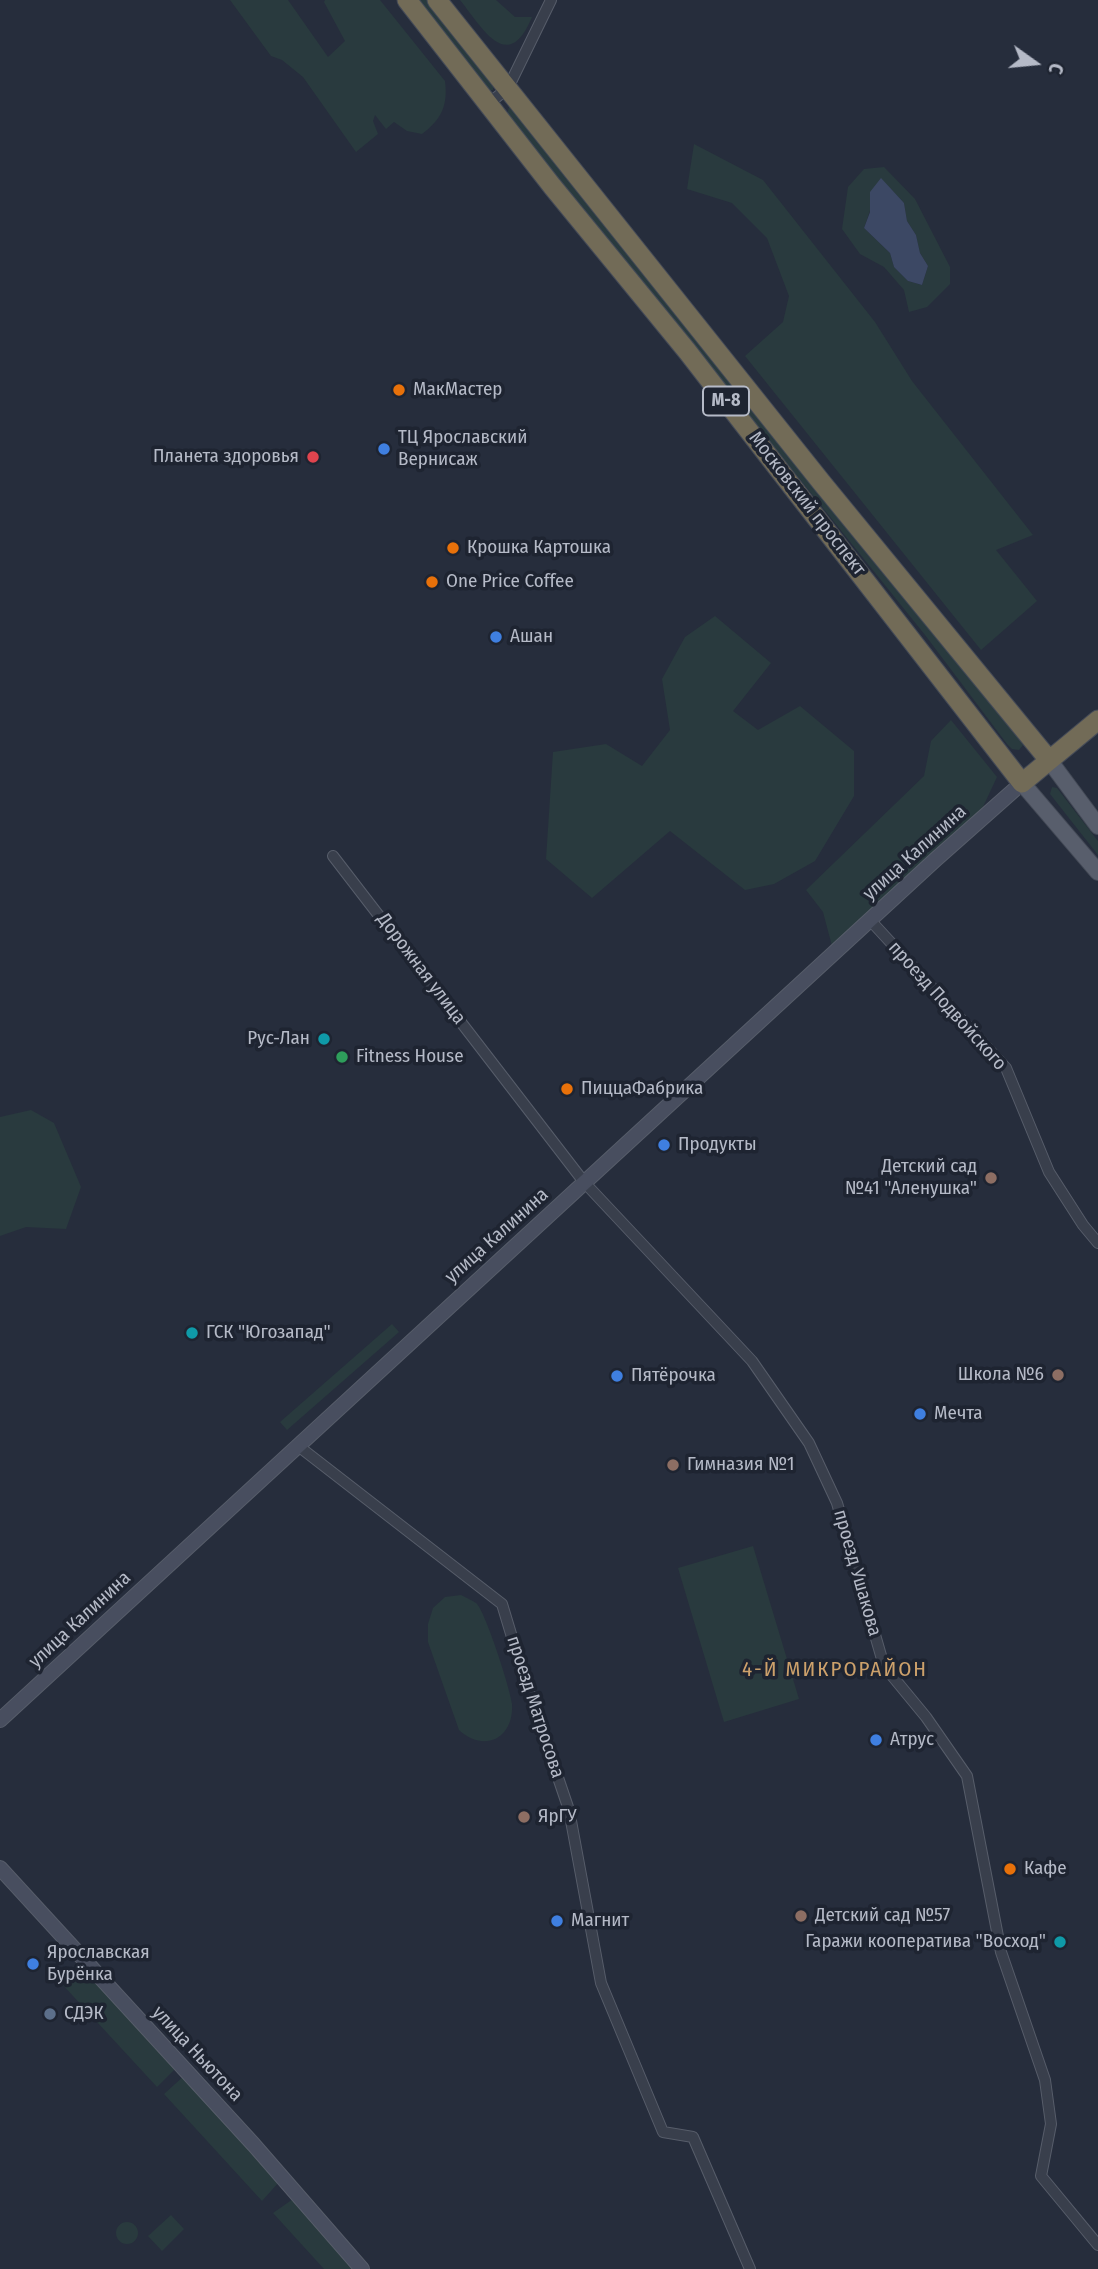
<!DOCTYPE html>
<meta charset="utf-8">
<style>
body{margin:0}
#map{position:relative;width:1098px;height:2269px;overflow:hidden;background:#262d3c;font-family:"Fira Sans Condensed",sans-serif}
canvas{display:block}
.north{position:absolute;left:1000px;top:28px;width:70px;height:70px;-webkit-text-stroke:5px #1e2431;paint-order:stroke;rotate:105deg;font-size:19px;font-weight:700;line-height:28px;text-align:center;color:#b5bac7}
.north::after{content:'';display:block;margin:auto;width:24px;height:32px;background:#b5bac7;clip-path:polygon(50% 0,100% 100%,50% 72%,0 100%)}
</style>
<div id="map">
<canvas width="1098" height="2269"></canvas>
<div class="north">С</div>
</div>
<script>
const c = document.querySelector('canvas').getContext('2d');
c.lineJoin = 'round';
function fillPath(path, color) {
  c.fillStyle = color;
  c.fill(path, 'evenodd');
}
function trace(path, color, width, dash) {
  c.strokeStyle = color;
  c.lineWidth = width;
  c.lineCap = dash ? 'butt' : 'round';
  c.setLineDash(dash || []);
  c.stroke(path);
}
function write(font, color, halo, rows, align = 'center') {
  c.font = font + ' "Fira Sans Condensed",sans-serif';
  c.lineWidth = 7;
  c.setLineDash([]);
  c.textBaseline = 'middle';
  c.strokeStyle = halo;
  c.fillStyle = color;
  for (const [text, x, y, turn = 0] of rows) {
    c.save();
    c.translate(x, y);
    c.rotate((+turn || 0) * Math.PI / 180);
    c.textAlign = isNaN(turn) ? turn : align;
    if (halo) c.strokeText(text, 0, 0);
    c.fillText(text, 0, 0);
    c.restore();
  }
}
const green = new Path2D(`
 M230 0H288L328 57 345 41 324 2 325 0H380L445 81C448 105 442 119 422 134L407 131 394 122 386 129 375 115 373 121 378 134 356 152 303 77 282 60 271 56Z
 M415 0H427L494 84 493 90 489 91Z
 M460 0H496L515 17H532C508 75 483 29 460 0Z
 M509 107 514 109 870 558 1016 734 1023 745 1019 750 1012 749 1007 744 925 635 507 115Z
 M694 144 763 180 875 322 912 381 1033 535 996 550 1037 601 981 650 745 356 783 322 789 296 767 238 732 203 687 189Z
 M884 167 915 199 950 267V284L927 307 909 312 904 290 884 267 860 254 842 229 848 187 864 169ZM881 179 904 203 907 221 916 235 920 253 928 266 922 285 908 281 894 267 890 253 864 228Z
 M715 616 771 663 733 711 758 730 800 706 854 751V796L815 861 774 884 745 890 670 831 592 898 546 859 553 752 606 744 642 766 670 730 662 679 685 637Z
 M951 720 997 777 982 809 832 946 823 912 806 890 924 776 931 741Z
 M1052 787 1057 788 1098 841V855L1050 794Z
 M31 1110 54 1123 81 1187 66 1229 26 1227 0 1236V1117Z
 M392 1324 399 1332 287 1430 280 1422Z
 M753 1546 799 1699 724 1722 678 1568Z
 M461 1595C466 1598 472 1600 476 1603 485 1610 511 1691 512 1704 514 1739 484 1753 459 1730L428 1642V1624L433 1608 445 1597Z
 M79 1965 177 2067 157 2087 61 1983Z
 M185 2075 280 2181 262 2201 164 2094Z
 M293 2199 356 2269H324L273 2213Z
 M171 2215 184 2229 162 2251 148 2236Z
 M116 2233a11 11 0 1 1 22 0a11 11 0 1 1-22 0Z`);
const water = new Path2D(`
 M881 178 904 203 907 221 916 235 920 253 928 266 922 285 908 281 894 267 890 253 864 228 870 212V192Z`);
const street = new Path2D(`
 M488 104 508 88 551 0
 M333 856 584 1182 752 1361 809 1443 837 1503 884 1666 926 1717 967 1776 1001 1952 1045 2080 1051 2124 1041 2176 1098 2245
 M870 920 1006 1068 1049 1172 1083 1225 1098 1243
 M297 1445 502 1604 524 1677 569 1810 601 1983 663 2132 693 2137 750 2269`);
const secondary = new Path2D(`
 M0 1720 935 860 1022 783
 M0 1868 254 2145 362 2269`);
const primary = new Path2D(`
 M1049 760 1098 826
 M1022 783 1098 872`);
const highway = new Path2D(`
 M407 0 552 186 687 351 1022 783 1098 720
 M437 0 822 483 1049 760`);
const markers = [
 [399,390,7,"#e8710a"],
 [384,449,7,"#3f7fe0"],
 [313,457,7,"#e0444e"],
 [453,548,7,"#e8710a"],
 [432,582,7,"#e8710a"],
 [496,637,7,"#3f7fe0"],
 [324,1039,7,"#0f9aa8"],
 [342,1057,7,"#2e9e5b"],
 [567,1089,7,"#e8710a"],
 [664,1145,7,"#3f7fe0"],
 [991,1178,7,"#8d6e63"],
 [192,1333,7,"#0f9aa8"],
 [1058,1375,7,"#8d6e63"],
 [617,1376,7,"#3f7fe0"],
 [920,1414,7,"#3f7fe0"],
 [673,1465,7,"#8d6e63"],
 [876,1740,7,"#3f7fe0"],
 [524,1817,7,"#8d6e63"],
 [1010,1869,7,"#e8710a"],
 [801,1916,7,"#8d6e63"],
 [557,1921,7,"#3f7fe0"],
 [1060,1942,7,"#0f9aa8"],
 [33,1964,7,"#3f7fe0"],
 [50,2014,7,"#5c6f8a"]
];
const shields = [
 [726,401,46]
];
const shieldNames = [
 ["М-8",726,401]
];
const poiNames = [
 ["МакМастер",413,390],
 ["ТЦ Ярославский",398,438],
 ["Вернисаж",398,460],
 ["Планета здоровья",299,457,"right"],
 ["Крошка Картошка",467,548],
 ["One Price Coffee",446,582],
 ["Ашан",510,637],
 ["Рус-Лан",310,1039,"right"],
 ["Fitness House",356,1057],
 ["ПиццаФабрика",581,1089],
 ["Продукты",678,1145],
 ["Детский сад",977,1167,"right"],
 ["№41 \"Аленушка\"",977,1189,"right"],
 ["ГСК \"Югозапад\"",206,1333],
 ["Школа №6",1044,1375,"right"],
 ["Пятёрочка",631,1376],
 ["Мечта",934,1414],
 ["Гимназия №1",687,1465],
 ["Атрус",890,1740],
 ["ЯрГУ",538,1817],
 ["Кафе",1024,1869],
 ["Детский сад №57",815,1916],
 ["Магнит",571,1921],
 ["Гаражи кооператива \"Восход\"",1046,1942,"right"],
 ["Ярославская",47,1953],
 ["Бурёнка",47,1975],
 ["СДЭК",64,2014]
];
const streetNames = [
 ["Московский проспект",807,504,52],
 ["улица Калинина",915,853,-42],
 ["Дорожная улица",421,969,53],
 ["проезд Подвойского",947,1006,48],
 ["улица Калинина",497,1236,-42],
 ["проезд Ушакова",857,1573,74],
 ["улица Калинина",80,1620,-43],
 ["проезд Матросова",535,1707,72],
 ["улица Ньютона",197,2054,47]
];
const neighbourhoodNames = [
 ["4-Й МИКРОРАЙОН",835,1670]
];
fillPath(green, '#293a3e');
fillPath(water, '#3c4864');
trace(street, '#575d6a', 12);
trace(secondary, '#575d6a', 16);
trace(primary, '#424855', 18);
trace(highway, '#444a57', 21);
trace(street, '#393f4c', 10);
trace(secondary, '#484e5f', 14);
trace(primary, '#585e6c', 16);
trace(highway, '#726b57', 19);
for (const [x, y, r, color] of markers) {
  const dot = new Path2D();
  dot.arc(x, y, r, 0, 2 * Math.PI);
  c.fillStyle = color;
  c.fill(dot);
  trace(dot, '#1e2431', 2.5);
}
for (const [x, y, w] of shields) {
  const box = new Path2D();
  box.roundRect(x - w / 2, y - 14.5, w, 29, 5);
  c.fillStyle = '#1e2431';
  c.fill(box);
  trace(box, '#b5bac7', 2);
}
write('bold 18px', '#b5bac7', null, shieldNames);
write('19px', '#b5bac7', '#1e2431', poiNames, 'left');
write('19px', '#b5bac7', '#1e2431', streetNames);
c.letterSpacing = '2px';
write('21px', '#cda16b', '#1e2431', neighbourhoodNames);
c.letterSpacing = '0px';
</script>
